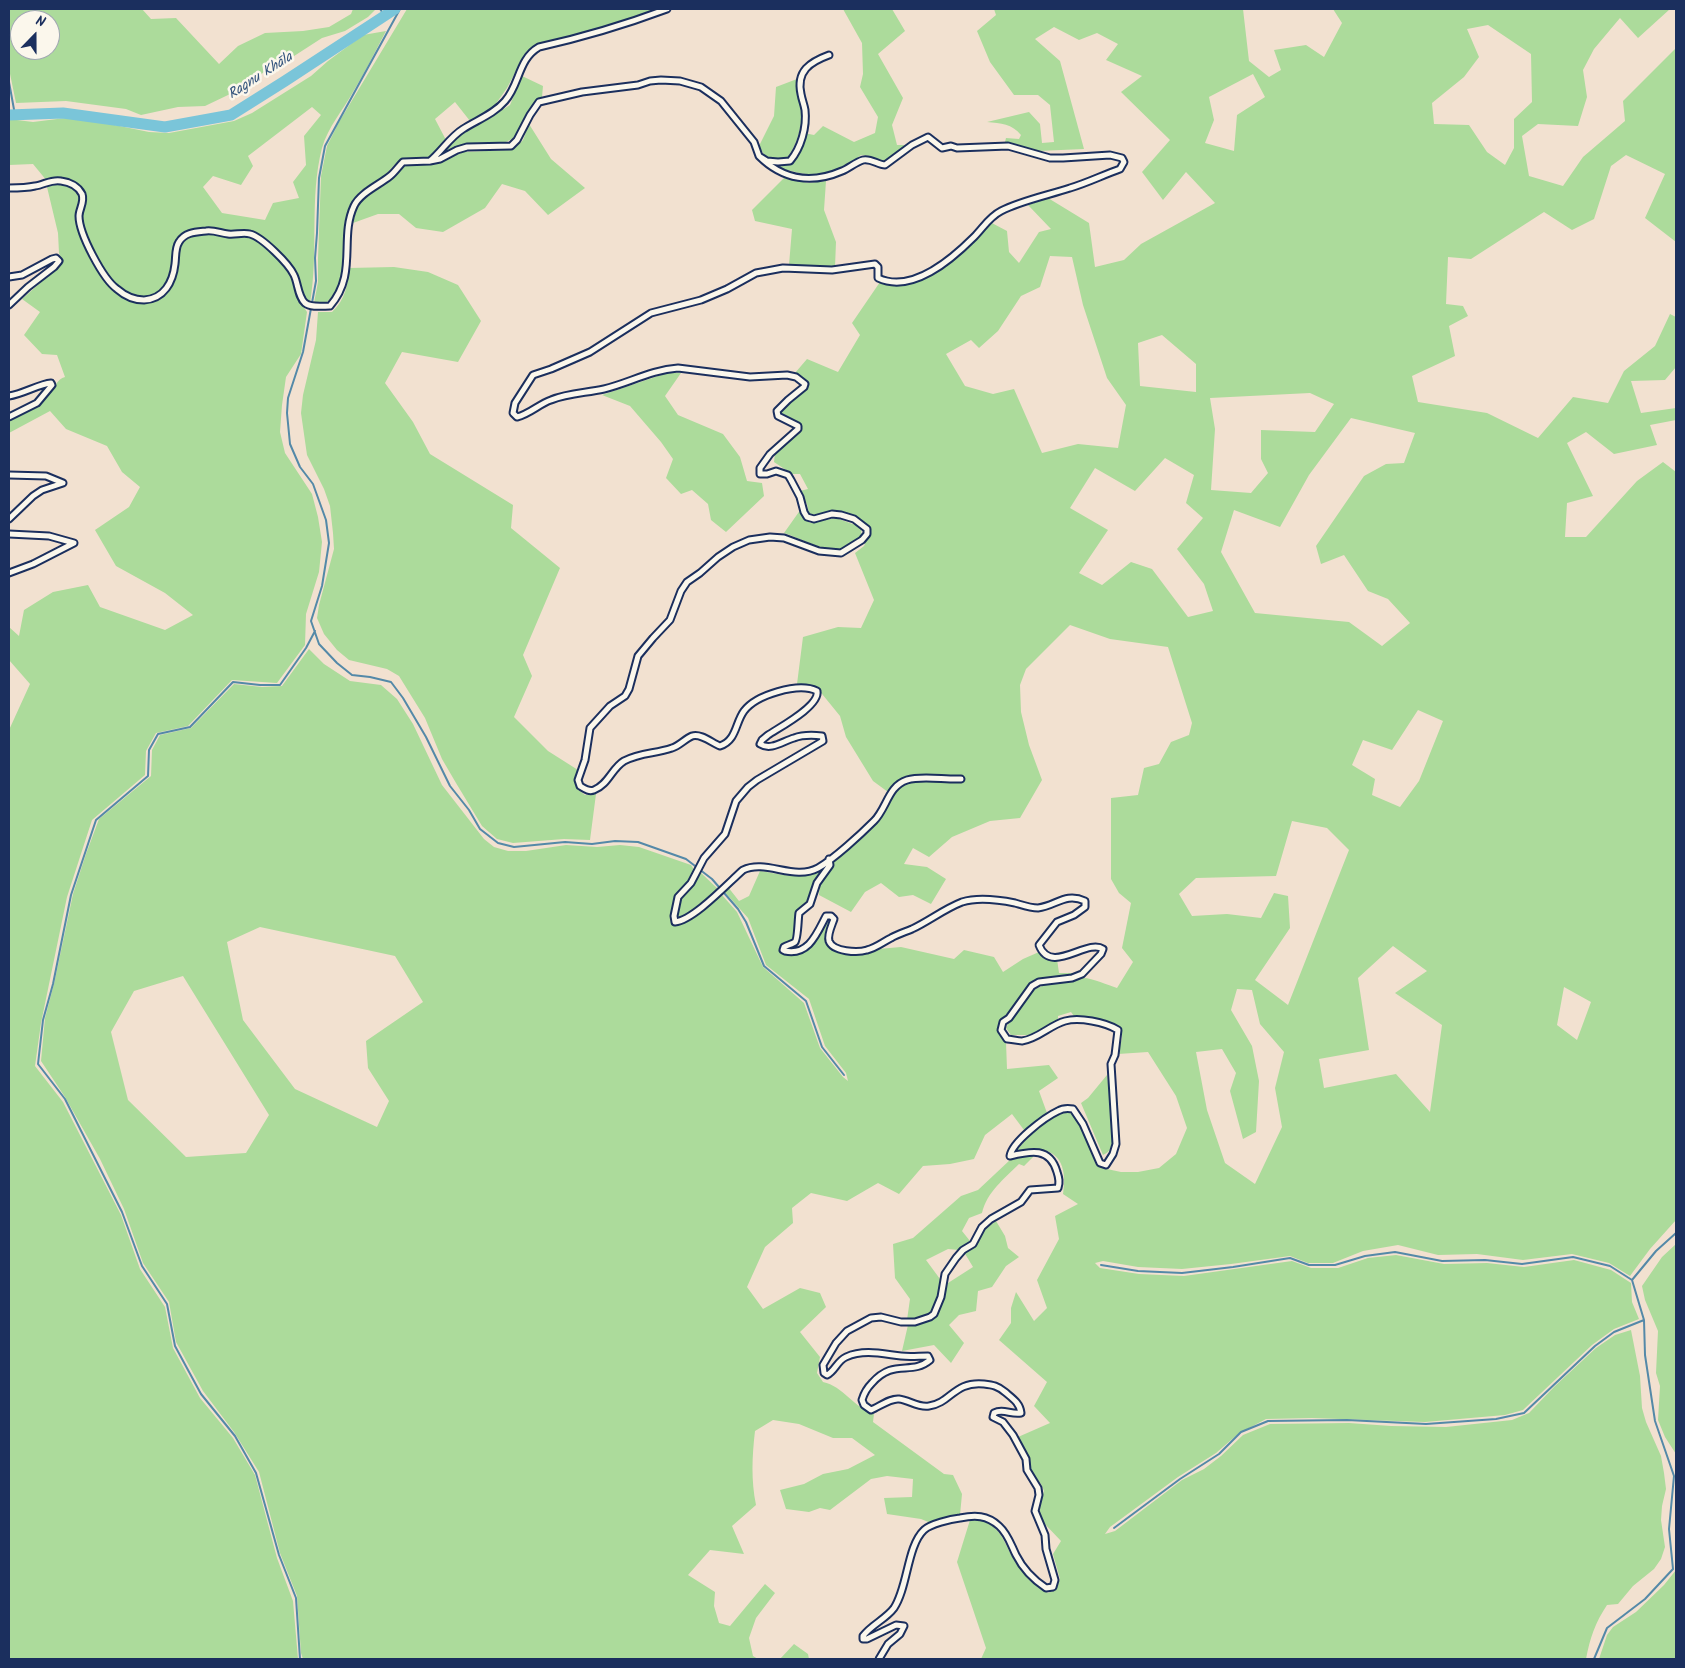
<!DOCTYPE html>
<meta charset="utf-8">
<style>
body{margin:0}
#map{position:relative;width:1685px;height:1668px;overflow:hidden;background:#f2e1d0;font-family:Kalam,sans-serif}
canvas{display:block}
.frame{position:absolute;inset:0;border:10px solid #1b2f5e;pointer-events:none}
.north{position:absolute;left:10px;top:10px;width:50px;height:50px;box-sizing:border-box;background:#fbf7ec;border:1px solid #a1a7b3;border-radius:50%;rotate:22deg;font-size:14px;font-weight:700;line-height:20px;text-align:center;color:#1b2f5e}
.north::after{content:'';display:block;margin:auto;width:18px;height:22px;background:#1b2f5e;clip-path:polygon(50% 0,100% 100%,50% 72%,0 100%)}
</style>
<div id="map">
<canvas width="1685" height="1668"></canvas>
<div class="frame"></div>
<div class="north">N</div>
</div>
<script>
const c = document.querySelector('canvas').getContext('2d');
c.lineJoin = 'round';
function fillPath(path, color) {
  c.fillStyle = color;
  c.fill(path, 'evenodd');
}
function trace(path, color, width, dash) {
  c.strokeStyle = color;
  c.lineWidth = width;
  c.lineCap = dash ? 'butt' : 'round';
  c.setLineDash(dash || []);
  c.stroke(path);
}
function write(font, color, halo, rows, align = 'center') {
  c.font = font + ' Kalam,sans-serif';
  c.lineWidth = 5;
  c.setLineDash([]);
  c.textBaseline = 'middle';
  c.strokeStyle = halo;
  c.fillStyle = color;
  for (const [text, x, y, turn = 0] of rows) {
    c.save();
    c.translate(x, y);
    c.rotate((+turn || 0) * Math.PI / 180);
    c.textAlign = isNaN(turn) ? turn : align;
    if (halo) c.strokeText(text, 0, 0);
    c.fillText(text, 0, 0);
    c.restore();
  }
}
const green = new Path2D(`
 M9 9H142L151 19 176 18 219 64 238 46 265 33 303 31 329 27 351 14 353 9H376L368 17 345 31 322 38 291 58 265 71 249 85 205 106 178 107 141 115 126 109 66 101 16 103 9 69ZM20 20H50V50H20Z
 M407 9H658L600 29 535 45 526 52 507 88 495 105 483 113 470 121 455 102 435 119 446 140 428 159C419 159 406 156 398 162 392 166 388 173 382 178 373 183 363 188 357 195 330 226 360 273 326 303H314L318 282V258L321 176 327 146 339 122Z
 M843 9H892L905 31 878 54 903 98 892 125 897 145H905L888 160 880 162 870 156 861 155C832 181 810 177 776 167 798 161 801 155 804 133L814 135 823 126 854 142 875 133 878 117 860 87 863 74 862 43Z
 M994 9H1243L1249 61 1269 77 1281 70 1274 50 1306 45 1324 57 1342 23 1333 9H1670L1638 38 1620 18 1594 49 1583 70 1587 97 1578 126 1538 124 1522 136 1529 176 1563 186 1583 157 1625 121 1623 101 1676 48V242L1645 218 1665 174 1626 155 1611 166 1594 219 1572 230 1544 212 1471 259 1448 257 1446 304 1463 306 1468 316 1449 326 1455 356 1412 376 1418 402 1487 413 1538 438 1573 397 1608 403 1624 371 1655 346 1670 314 1676 317V367L1665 380 1631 381 1641 413 1676 408V420L1650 425 1657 445 1614 454 1586 432 1567 443 1593 496 1567 503 1565 537H1586L1637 481 1663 462 1676 472V1220L1650 1249 1630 1276 1609 1263 1572 1254 1523 1260 1477 1254 1438 1255 1398 1245 1363 1251 1333 1263H1308L1290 1256 1231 1264 1182 1269 1138 1267 1103 1261 1095 1263 1100 1268 1139 1274 1184 1276 1292 1261 1311 1268H1338L1368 1258 1396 1255 1444 1264 1487 1263 1524 1267 1574 1260 1611 1270 1631 1283 1632 1302 1639 1319 1614 1329 1592 1345 1523 1410 1505 1415 1425 1422 1312 1418 1266 1419 1238 1434 1216 1453 1178 1477 1110 1527 1105 1534 1115 1531 1182 1480 1204 1469 1221 1456 1243 1435 1270 1424 1349 1423 1391 1426 1446 1427 1512 1420 1529 1413 1555 1386 1596 1348 1615 1335 1631 1330 1640 1376 1642 1408 1646 1422 1661 1456 1664 1473 1666 1489 1662 1506 1661 1520 1665 1547 1661 1559 1654 1569 1633 1586 1618 1604 1607 1605C1595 1623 1590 1638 1586 1659H981L986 1648 957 1562 970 1520 976 1518C1005 1527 1003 1545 1018 1566 1027 1578 1036 1585 1048 1593L1055 1590 1060 1579 1053 1554 1061 1541 1042 1521 1038 1512 1044 1491 1041 1484 1030 1471 1029 1459 1018 1437 1050 1423 1034 1406 1047 1382 999 1340 1011 1323V1308L1016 1292 1034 1321 1047 1308 1037 1280 1059 1239 1055 1216 1078 1204 1063 1194C1069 1156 1051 1143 1015 1152 1030 1136 1050 1110 1073 1113L1081 1122 1096 1162 1107 1169 1121 1172H1138L1159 1168 1176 1154 1187 1128 1176 1096 1148 1052 1118 1054 1122 1038V1029C1107 1020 1091 1015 1074 1016L1071 1012 1058 1016V1022L1029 1035H1011L1006 1028C1008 1023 1012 1020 1014 1015 1029 987 1037 985 1067 982 1072 981 1078 978 1082 978 1090 977 1108 985 1117 988L1133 962 1122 948 1131 903 1119 893 1111 879V798L1138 795 1144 768 1159 764 1171 742 1189 735 1192 723 1168 647 1110 639 1070 625 1026 669 1020 685 1021 712 1029 745 1042 780 1020 818 990 821 952 837 929 857 913 848 904 864 927 867 946 879 931 904 913 895 899 897 881 883 865 892 851 912 819 895 820 883 834 865 833 859C846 849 861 839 872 827 882 815 892 790 905 783 915 778 948 784 963 781L962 777C946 777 921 773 906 778 899 780 893 787 888 792L873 781 846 737 840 716 818 689 811 686 797 684 803 637 838 627 861 628 874 600 855 553 864 546 870 532C856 503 832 518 809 514L807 504 800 491 808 489 800 474H792L774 462 775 453 800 431V425L780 413 782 409 801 394 808 384 795 373 807 359 838 372 860 335 852 323 880 282C925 295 964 254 990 222L1007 231 1009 252 1019 263 1039 232 1051 229 1028 205 1048 198 1089 223 1095 267 1124 260 1141 244 1215 203 1186 172 1163 200 1142 172 1170 140 1121 92 1142 76 1106 60 1118 44 1097 33 1079 40 1054 27 1035 39 1060 61 1084 149 1038 151 1005 142 1006 138 1019 139 1021 135C1012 124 1001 123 987 122L1029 112 1040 124 1042 143 1054 142 1050 105 1038 95H1014L990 62 977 31 996 15ZM1488 25 1531 54 1532 102 1514 119V148L1505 165 1487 152 1469 125 1434 124 1432 103 1464 77 1479 57 1467 29ZM1253 74 1265 97 1237 115 1234 151 1205 143 1214 120 1209 97ZM1050 256 1072 257 1083 305 1107 378 1126 405 1118 448 1078 444 1042 453 1014 389 993 394 965 386 946 354 971 340 979 348 998 331 1021 296 1040 287ZM1162 335 1196 364V392L1140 386 1138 343ZM1310 393 1334 404 1315 432 1261 430V459L1268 473 1251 493 1211 490 1215 429 1210 398ZM1351 418 1415 433 1404 463 1386 464 1364 476 1316 546 1321 564 1344 555 1368 591 1388 599 1410 623 1382 646 1349 622 1255 613 1221 552 1234 510 1280 527 1309 475ZM1165 458 1194 475 1186 503 1203 518 1177 549 1204 584 1213 611 1188 617 1152 569 1131 562 1102 585 1079 573 1108 530 1070 508 1095 468 1135 491ZM1418 710 1443 721 1419 781 1400 807 1372 795 1375 779 1352 765 1363 740 1392 750ZM1292 821 1327 828 1349 850 1288 1005 1255 980 1290 928 1288 896 1274 893 1261 918 1227 914 1192 916 1179 894 1196 878 1276 876ZM1393 946 1427 971 1395 993 1442 1025 1430 1112 1396 1074 1324 1088 1319 1059 1369 1050 1358 978ZM1564 987 1591 1002 1577 1040 1557 1025ZM1237 989 1252 990 1260 1024 1284 1052 1275 1088 1282 1127 1255 1184 1225 1163 1207 1110 1196 1052 1222 1049 1236 1073 1230 1091 1243 1139 1256 1132 1259 1081 1252 1046 1231 1010Z
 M386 31C375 52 365 72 353 92 343 110 328 127 322 148 309 198 319 252 310 303 301 297 302 286 298 277 289 260 266 236 248 232 242 230 236 233 230 233 225 232 220 229 215 228 206 227 189 228 182 235 167 247 178 272 165 288 160 294 150 297 141 297 137 297 131 296 127 294 107 286 84 238 81 218 80 209 82 200 82 191 69 182 63 177 47 181L33 164 9 165V119L33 122 65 118H80L149 132 169 133 234 121 252 113 311 76 328 61 363 35ZM312 107 321 115 304 136 306 165 293 182 299 198 273 203 265 220 222 213 203 187 213 176 241 185 253 166 248 156Z
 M522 76 543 86 542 97C536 102 531 107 526 114 521 123 520 135 510 140 500 146 486 142 475 143 462 144 450 150 439 157L457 136 477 126 510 105Z
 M797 79C797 91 802 102 802 114 801 130 796 146 787 158L775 159 765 156 759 146 774 116 776 87Z
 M529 124 551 159 585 188 548 215 525 191 502 184 485 208 443 232 416 228 399 214H378L353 223 356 210 361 202 394 176 404 165 433 164 464 152 508 150 516 147 523 140Z
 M784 178 808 183 826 181 824 210 836 242 835 267 789 265 792 229 755 221 752 210Z
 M61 183 70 185 77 191 80 198 77 218 94 262 104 280 116 292 129 300 142 302 154 301 169 289 175 276 178 252 182 243 191 236 204 233H216L226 237 248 236 258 240 276 256 294 279 303 306 307 312 301 354 286 377 282 405 280 432 285 453 312 494 318 517 322 542 319 572 306 614 305 645 277 683 232 680 188 726 156 733 146 751 145 775 92 820 67 897 41 1023 35 1066 63 1102 121 1215 140 1269 165 1307 173 1348 200 1398 233 1438 255 1475 277 1558 293 1601 298 1659H9V730L30 684 9 660V627L19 636 24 610 53 592 88 585 100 607 165 630 193 615 165 593 116 566 95 530 129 507 140 487 122 472 107 446 66 429 50 411 9 433V421C24 413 39 407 49 394 55 387 57 379 65 377L57 355 42 354 24 335 40 312 22 299 57 268 62 261 59 253 58 233 47 187 51 184Z
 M394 267 428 272 458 285 481 321 458 362 402 352 385 383 413 422 430 454 513 505 511 528 560 568 523 655 532 676 514 717 548 751 578 770C575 782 574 787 585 795L596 794 590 840 564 839 513 843 497 839 482 826 456 783 442 759 425 718 399 676 387 669 349 660 337 650 324 634 317 618 319 605 334 549 333 533 330 506 324 489 307 455 301 413 303 395 316 340 318 312H332C345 300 348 285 349 268Z
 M667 373H681L665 396 678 415 723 434 740 457 747 481 762 483 764 496 726 532 711 520 708 504 692 490 681 494 666 478 673 459 661 442 630 406 602 395Z
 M801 509 806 519 810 523 836 518 861 527C862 534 861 537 856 542 835 560 806 540 784 533Z
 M309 649 324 664 350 681 381 685 397 699 413 724 442 785 484 839 494 847 508 851H526L566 845 597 847 620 845 639 847 691 865 695 871C685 888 668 905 675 925 693 920 708 906 722 895L737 912 763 967 804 1003 820 1048 843 1077 848 1081 846 1073 825 1046 809 999 766 965 748 918 723 890 728 887 739 901 749 896 760 871C792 876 798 881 827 863L829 866 809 900 799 909 794 928 795 937 793 941 782 947 795 953C812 949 818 933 827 918H831L832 923 830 945 849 953H867L878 949 901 947 954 959 964 950 994 957 1003 972 1023 959 1039 952 1057 959 1059 973H1072L1071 977C1061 978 1047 978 1036 982 1021 987 1015 1014 1000 1021V1032L1006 1042 1007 1069 1049 1065 1058 1078 1039 1091 1047 1113 1024 1130 1012 1114 985 1135 974 1159 950 1164 923 1166 899 1194 878 1183 847 1201 811 1193 792 1208 793 1223 765 1247 747 1287 763 1309 800 1288 820 1293 826 1307 800 1332 820 1357 817 1373 823 1382C843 1386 854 1408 874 1414L873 1422 944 1474 953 1475 962 1494 960 1515 931 1523 921 1519 887 1514 884 1498 912 1497 913 1479 887 1476 871 1479 830 1510 820 1508 809 1512 786 1509 780 1490 804 1484 823 1474 848 1469 875 1455 852 1438H833L799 1424 773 1420 755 1431C752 1457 751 1480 756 1505L732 1526 744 1554 710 1550 688 1575 715 1592 714 1606 719 1623 730 1626 765 1584 775 1593 756 1618 749 1638 753 1656 758 1659H303L301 1653 297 1596 280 1553 259 1472 234 1432 203 1391 176 1342 169 1302 143 1263 124 1209 100 1159 65 1097 41 1061 45 1018 54 984 73 894 86 854 99 819 151 776 152 750 160 735 191 728 234 684 262 687 282 686ZM260 927 395 956 423 1002 366 1041 368 1068 389 1101 377 1127 295 1089 243 1020 227 942ZM183 976 269 1115 246 1153 186 1157 128 1100 111 1032 134 991Z
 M699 871 719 890 697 908 677 920V909L681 898 696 881Z
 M1107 1075C1109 1092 1116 1132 1111 1147 1110 1151 1107 1153 1103 1155L1081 1103 1088 1098Z
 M1022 1156H1034L1024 1166 1019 1164C1004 1179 987 1192 982 1213L969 1218 962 1231 970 1241 959 1250 948 1249 926 1260 940 1279C937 1307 937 1315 907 1320L910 1299 895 1278 893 1244 913 1238 961 1196 978 1190 1011 1159Z
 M996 1221 1005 1236 1008 1248 1019 1257 1006 1266 992 1287 978 1291 976 1311 959 1315 949 1325 964 1343 951 1363 934 1345 902 1351 908 1325 920 1324 932 1319 938 1312 948 1283 973 1267 964 1252 973 1246 986 1228Z
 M1676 1244V1454L1665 1437 1658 1420 1660 1386 1656 1373 1658 1331 1645 1300 1642 1286 1662 1257Z
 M1676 1570V1659H1599L1607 1635 1613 1627 1636 1612 1664 1585Z
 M794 1644 808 1654 809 1659H780Z`);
const stream = new Path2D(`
 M380 9 385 16
 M400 9 325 146 319 178 317 233 315 258 316 281 303 352 288 398 287 413 290 444 300 467 313 484 326 520 329 543 322 586 311 621 319 644 337 663 352 675 370 677 391 682 403 698 426 737 450 786 469 810 480 829 498 843 514 847 565 842 592 844 615 841 638 842 686 859 712 879 738 909 746 922 764 966 806 1001 822 1047 844 1075
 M9 82 15 115
 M1101 1265 1138 1271 1182 1273 1233 1267 1290 1258 1309 1265H1335L1365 1256 1395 1252 1442 1261 1485 1260 1522 1264 1573 1257 1610 1266 1632 1280
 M1114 1528 1180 1479 1219 1454 1241 1432 1268 1421 1347 1420 1426 1424 1496 1419 1524 1413 1595 1346 1614 1332 1644 1320
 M300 1659 296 1598 279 1555 256 1473 235 1436 201 1394 175 1346 167 1304 142 1266 122 1212 65 1099 38 1064 43 1020 53 984 71 895 96 820 148 776 149 750 158 734 190 727 233 682 260 685H280L306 648 315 631
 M1594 1659 1607 1628 1645 1599 1673 1569 1669 1529 1674 1476 1655 1421 1645 1355 1644 1320 1632 1280 1656 1251 1676 1233`);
const river = new Path2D(`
 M9 115 63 113 165 127 231 115 285 81 395 9`);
const minor = new Path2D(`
 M759 156C783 180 812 184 842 171 849 168 856 162 863 160 871 158 878 165 885 165L912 145 928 137 942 148 951 146 957 148 1008 146 1050 158H1063L1110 155 1122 158 1124 162 1120 169C1103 175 1087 183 1070 188 1049 195 1020 201 1001 211 989 217 983 228 974 237 951 260 912 294 878 278V267L875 264 832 270 783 268 767 271 756 273 727 289 701 300 651 313 590 352 551 369 533 375 515 403 513 413 517 417C530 414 539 404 551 400 568 393 586 393 604 389 629 383 651 370 678 368L750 377 787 375 796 377 805 384 804 387 788 400 777 411 778 416 798 426V429L770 454 760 468V474H767L776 471 788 475 791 480 800 497 804 512 807 517 814 519 832 514 841 515 854 519 867 529V534L862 540 841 553 819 551 784 538 770 537 749 540 733 547 718 557 700 573 687 582 681 591 670 620 653 638 638 656 629 689 625 696 610 706 590 728 585 760 578 780 580 786C585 789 589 792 594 790 608 785 612 768 624 761 641 752 655 754 672 748 679 746 685 739 692 736 701 733 712 743 720 746 737 740 735 723 744 711 756 695 798 682 817 691 820 706 780 727 768 735L762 740 760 744C771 751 783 741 794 738 802 735 813 735 822 736L823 741 757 780 748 787 736 801 725 834 704 858 691 883 678 897 674 916 675 922C694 920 728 883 743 870 766 859 794 881 818 868 834 859 861 834 874 821 887 808 888 786 907 780 922 775 945 780 961 779
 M430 161C442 151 450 137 463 129 477 120 494 114 505 101 520 84 518 59 539 47 584 37 624 25 667 9
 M9 188C18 188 26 188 35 186 44 185 51 179 61 181 69 182 78 186 82 194 85 202 79 209 79 216 79 234 103 279 117 289 125 296 134 300 144 300 164 299 173 282 175 264 176 256 175 248 179 242 185 232 196 232 206 231 214 230 220 233 228 234 235 235 243 232 250 234 262 237 289 264 294 275 298 283 298 297 305 303 311 308 323 306 330 306 358 274 339 238 354 206 360 193 379 185 390 176 395 172 398 167 403 162L430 161 440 159 457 150 467 147 511 146 517 140 530 115 539 102 582 92 638 85 650 81 661 80 680 81 701 87 721 101 754 142 759 156 767 161 778 162 790 161C801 148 807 127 805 110 804 104 802 100 801 94 796 71 810 62 829 55
 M9 277 22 275 52 259 56 258 59 261 54 267 28 287 9 305
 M9 396C23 394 39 384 51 383L52 385 37 403 9 417
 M9 475 46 476 63 483 42 490 33 496 9 519
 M9 534 49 536 74 543 33 564 9 573
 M829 859 830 865 817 883 810 904 799 913C798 918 798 939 795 942 793 944 787 945 784 947L783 950 785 951C809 956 817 933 826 916H831L834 919C832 925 827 935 829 941 833 952 858 953 867 950 876 948 883 942 891 938 898 934 905 932 912 929 929 921 944 909 962 902 978 897 1000 900 1015 903 1022 905 1030 908 1038 908 1056 906 1065 892 1085 901V907L1074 915 1057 922 1039 945C1051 976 1087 938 1103 949L1101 954 1082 974 1072 978 1039 982 1032 986 1009 1018 1003 1022 1001 1030 1007 1039C1011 1039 1017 1041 1022 1041 1038 1039 1050 1025 1065 1021 1079 1017 1105 1022 1118 1030L1115 1055 1111 1064 1116 1144 1113 1154 1106 1165 1100 1163 1083 1124 1073 1109C1068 1108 1063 1108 1058 1111 1045 1117 1012 1142 1010 1156 1031 1151 1050 1147 1057 1172 1059 1178 1060 1182 1058 1188L1030 1190 1021 1202 991 1219 982 1227 973 1244 963 1250 956 1258 945 1274 941 1297 934 1314 930 1317 915 1322H901L881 1317 871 1318 847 1331 836 1343 823 1365 824 1373 827 1375C835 1371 837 1361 846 1357 864 1349 883 1354 901 1356 910 1357 919 1356 928 1356L930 1360C911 1376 894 1358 872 1383 867 1388 864 1393 862 1400L864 1405 871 1410C879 1407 890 1398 899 1399 909 1400 918 1408 929 1406 951 1403 954 1381 984 1384 993 1385 998 1386 1005 1392 1012 1398 1020 1403 1021 1413 1011 1415 1003 1408 994 1413L993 1417 1003 1422 1013 1435 1026 1459 1027 1470 1038 1488 1039 1495 1035 1511 1045 1535 1046 1549 1055 1580 1053 1587 1046 1588C1034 1580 1023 1569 1016 1555 1011 1545 1008 1534 999 1526 987 1515 975 1515 960 1518 951 1519 930 1524 924 1530 907 1546 908 1587 894 1608 886 1619 871 1625 863 1636V1639H867L896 1625 904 1626 900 1634 888 1644 879 1659`);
const waterNames = [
 ["Ragnu Khāla",261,77,-33]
];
fillPath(green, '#acdb9b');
trace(stream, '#5489a8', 2);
trace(river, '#7ac5d9', 11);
trace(minor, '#1b2f5e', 9);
trace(minor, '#fbf7ec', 5);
write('italic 14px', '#33547d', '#fbf7ec', waterNames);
</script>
